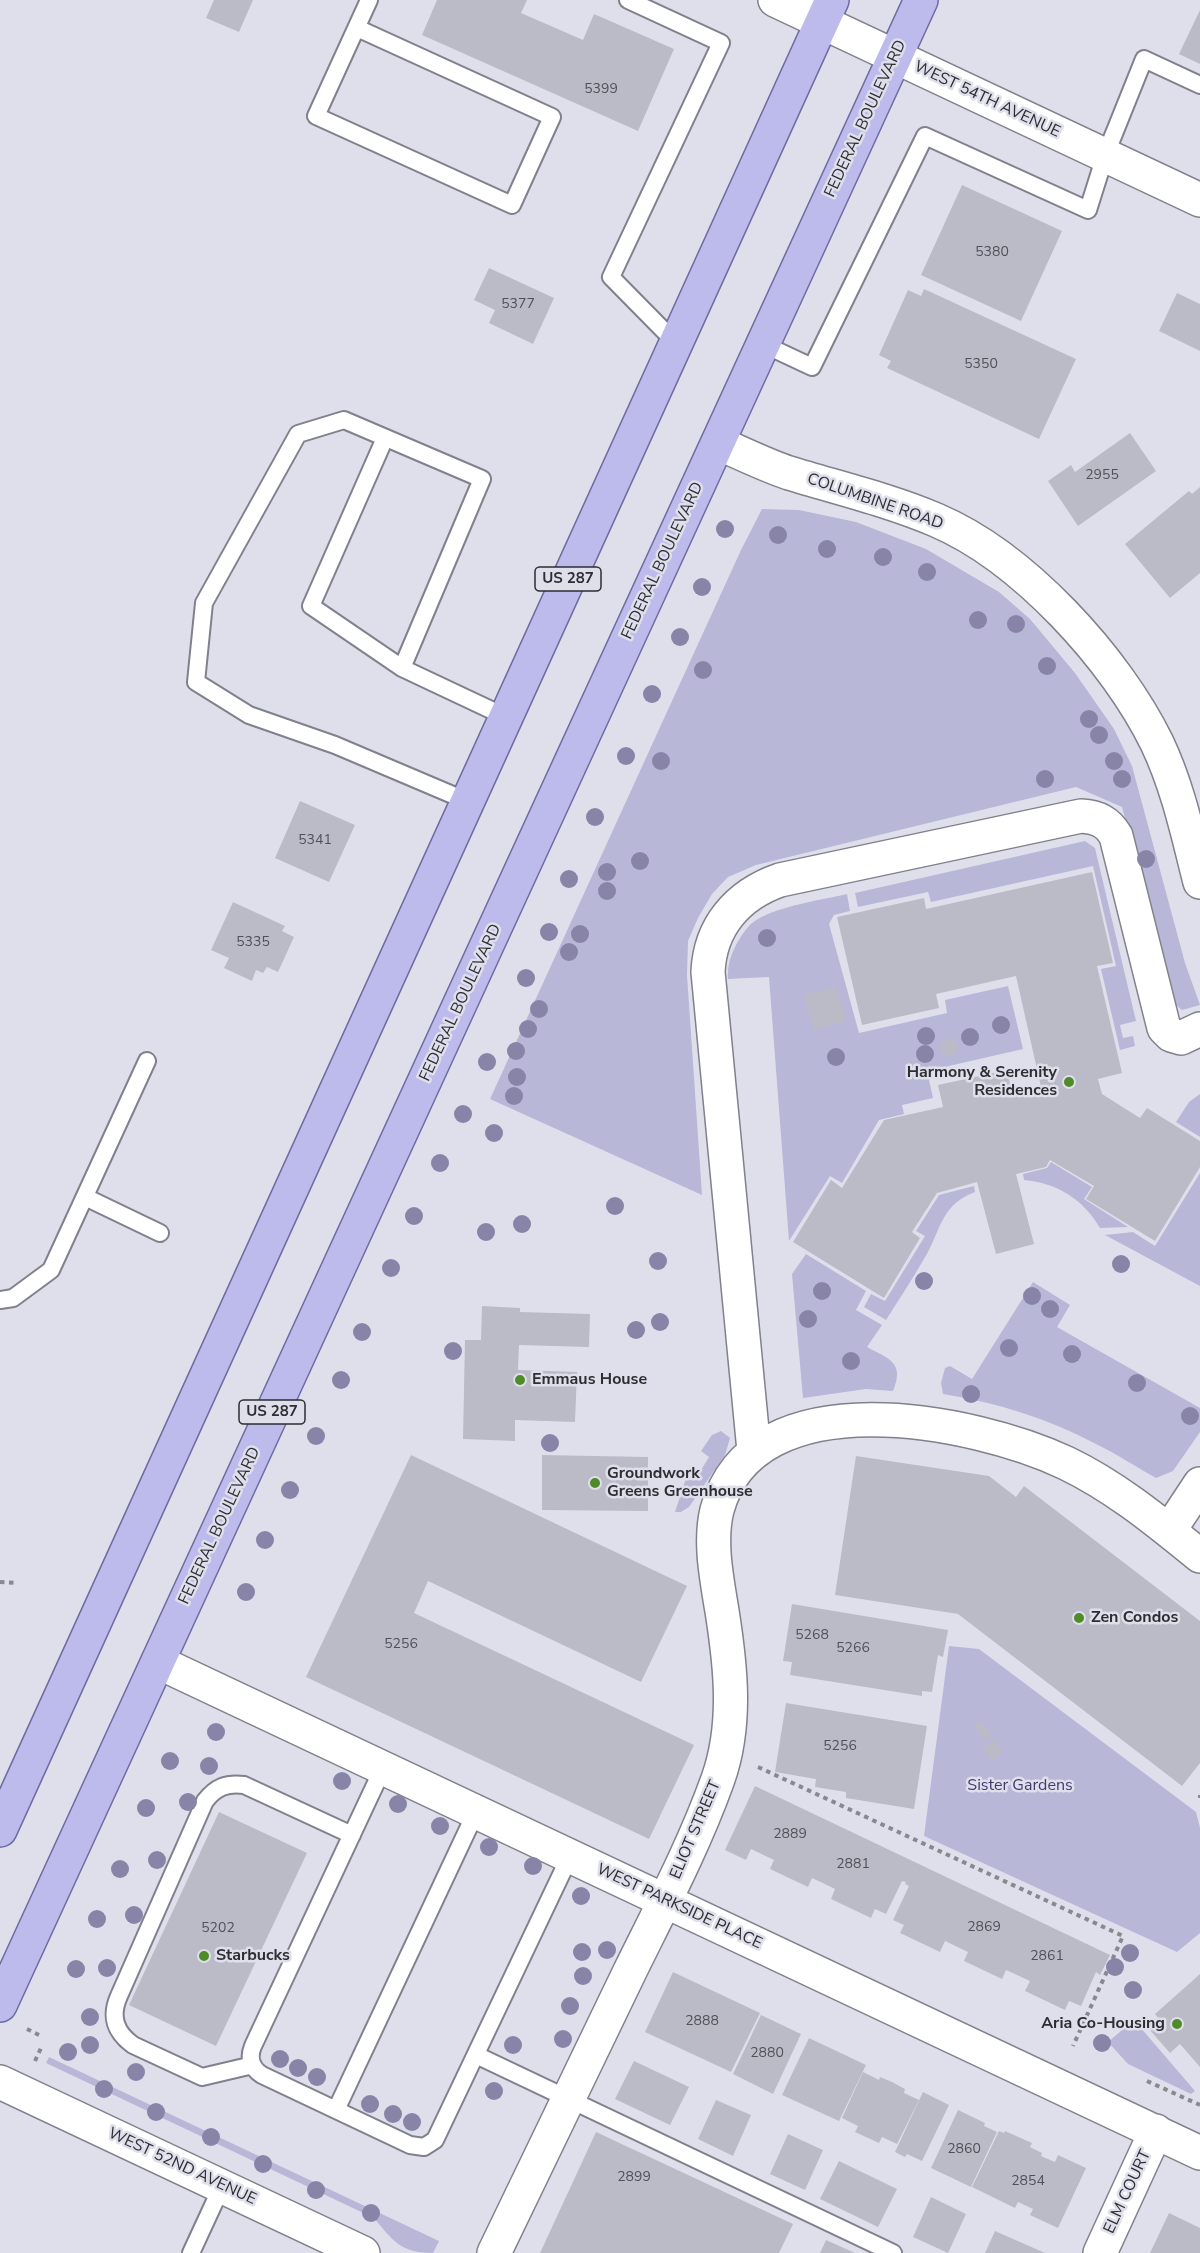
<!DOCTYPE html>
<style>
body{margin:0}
canvas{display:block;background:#dfdfec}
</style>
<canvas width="1200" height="2253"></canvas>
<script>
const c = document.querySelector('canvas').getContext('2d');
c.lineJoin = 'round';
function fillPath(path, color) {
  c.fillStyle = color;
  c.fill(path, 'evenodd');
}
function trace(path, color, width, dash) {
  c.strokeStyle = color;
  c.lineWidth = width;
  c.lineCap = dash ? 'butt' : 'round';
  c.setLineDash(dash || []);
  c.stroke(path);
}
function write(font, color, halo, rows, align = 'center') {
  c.font = font + ' "Nunito Sans",sans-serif';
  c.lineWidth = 5;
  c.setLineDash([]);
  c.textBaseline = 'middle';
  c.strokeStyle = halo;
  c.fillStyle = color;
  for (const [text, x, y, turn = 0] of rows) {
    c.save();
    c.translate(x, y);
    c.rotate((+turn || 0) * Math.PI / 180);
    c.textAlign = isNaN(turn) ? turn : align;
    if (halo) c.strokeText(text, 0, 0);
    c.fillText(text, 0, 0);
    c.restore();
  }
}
const green = new Path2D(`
 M762 509 799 510 856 522 926 549 999 592 1030 619 1075 673 1114 729 1132 766 1185 963 1200 1005 1182 1010 1175 1004 1122 807 1076 787 756 865 728 877 712 894 698 918 688 941 687 975 702 1195 490 1099 741 550Z
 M1085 841 1095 848 1136 1021 1120 1025 1123 1038 1133 1036 1135 1046 1120 1050 1101 969 1116 966 1093 866 931 902 928 892 858 907 855 893Z
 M847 894 850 911 834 915 829 924 859 1033 947 1013 945 1000 1008 986 1023 1049 927 1071 933 1098 902 1105 904 1114 879 1120 842 1183 830 1176 789 1241 769 977 728 979C727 966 731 954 737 943 742 935 748 924 758 919 779 906 822 900 847 894Z
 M1200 1094V1137L1176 1122 1189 1102Z
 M1051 1162 1092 1187 1084 1199 1128 1227 1100 1228C1083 1199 1057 1183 1024 1180L1023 1174 1047 1168Z
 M1200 1173V1286L1105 1235 1133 1232 1155 1246Z
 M974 1186 975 1192C943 1204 942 1225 928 1252 915 1275 900 1298 886 1320L864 1307 871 1294 885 1301 925 1236 916 1231 939 1195Z
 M806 1254 866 1291 856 1310 882 1325 867 1347C889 1359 905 1362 893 1391L866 1389 803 1398 792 1274Z
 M1033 1282 1070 1305 1057 1327 1200 1408V1432L1173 1471 1156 1478C1136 1467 1117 1454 1096 1444 1049 1419 996 1402 943 1394L941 1383 945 1368 950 1366 972 1379Z
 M721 1431 730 1438 725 1455 689 1507 681 1512H675L687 1475 695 1480 709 1457 701 1451 712 1435Z
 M949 1646 979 1649 1196 1812 1200 1828V1933L1177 1952 924 1836Z
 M1134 2020 1195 2091 1191 2094 1128 2064 1108 2042Z
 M49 2057 439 2241 433 2253C401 2253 393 2241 374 2218L46 2063Z`);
const building = new Path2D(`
 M214 0H253L239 32 206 18Z
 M437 0H527L521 13 583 40 594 14 674 49 638 131 422 35Z
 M1200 10V64L1179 54Z
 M962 185 1062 231 1021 321 921 275Z
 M489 268 554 298 533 344 489 323 495 310 474 300Z
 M924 289 1076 359 1039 439 887 368 891 361 879 355 908 290 921 296Z
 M1177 293 1200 304V351L1159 331Z
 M1130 433 1156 471 1078 526 1048 481 1071 465 1075 472Z
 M1200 487V573L1170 598 1125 544 1189 491 1192 494Z
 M300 801 355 825 329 882 275 858Z
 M1092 872 1113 963 1097 966 1122 1073 1098 1079 1102 1094 1140 1118 1147 1108 1200 1141V1167L1155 1241 1086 1199 1094 1186 1050 1160 1046 1167 1016 1174 1034 1244 996 1254 977 1182 937 1193 912 1232 920 1238 884 1298 793 1242 831 1180 842 1188 884 1120 943 1107 938 1085 1007 1070 1012 1093 1041 1087 1016 976 936 994 939 1008 862 1025 837 917 924 898 926 909Z
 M233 902 285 926 282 931 294 937 278 972 267 967 263 973 256 970 252 981 224 968 229 958 211 950Z
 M836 986 846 1021 814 1030 804 995Z
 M940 1047a9 9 0 1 1 18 0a9 9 0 1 1-18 0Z
 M482 1306 520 1308V1312L590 1314 589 1347 519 1345 518 1370 577 1372 575 1422 515 1420V1441L463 1439 465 1340H481Z
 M411 1455 687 1586 641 1682 428 1581 414 1613 694 1745 649 1839 306 1677Z
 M542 1455 648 1457V1511L542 1510Z
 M856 1456 989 1476 1016 1497 1024 1486 1200 1621V1763L1182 1786 958 1614 835 1595Z
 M792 1604 948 1630 943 1657 938 1655 932 1692 922 1691V1696L790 1675 792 1662 783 1661Z
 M786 1703 927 1726 914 1809 846 1798V1792L815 1787 816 1779 775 1772Z
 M980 1721 992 1735 985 1741 973 1726Z
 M994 1739 1003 1751 992 1761 982 1749Z
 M755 1786 1110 1955 1100 1975 1096 1972 1081 2006 1069 2001 1065 2010 1025 1991 1030 1981 1006 1970 1002 1979 964 1961 968 1952 945 1941 940 1952 900 1933 904 1925 893 1920 909 1886 905 1884 906 1882 902 1881 886 1914 875 1909 871 1918 831 1899 835 1889 825 1884 812 1878 808 1887 770 1869 774 1860 751 1849 746 1860 725 1850Z
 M219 1812 307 1853 216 2046 129 2005Z
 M673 1972 760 2013 731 2072 645 2032Z
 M1200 1974V2067L1180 2044 1170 2053 1149 2029 1160 2020 1155 2014Z
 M761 2015 801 2034 773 2094 733 2074Z
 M809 2038 866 2065 839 2121 782 2095Z
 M634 2061 689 2087 670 2125 615 2099Z
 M863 2072 879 2080 880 2077 892 2082 905 2089 904 2093 919 2100 897 2144 882 2137 879 2143 855 2132 858 2126 842 2118Z
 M923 2092 949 2105 922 2161 907 2154 905 2157 895 2152Z
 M716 2100 751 2115 733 2156 698 2139Z
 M958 2110 985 2123 984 2126 997 2132 971 2187 931 2168Z
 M999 2131 1004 2133 1005 2131 1032 2143 1030 2147 1042 2153 1041 2156 1055 2162 1058 2155 1086 2168 1058 2228 1030 2215 1033 2209 1018 2202 1015 2208 972 2187Z
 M596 2132 793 2224 779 2253H540Z
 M788 2134 823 2150 805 2190 770 2174Z
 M839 2161 897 2189 878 2227 820 2199Z
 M931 2197 966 2214 948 2253 913 2237Z
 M1169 2213 1200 2228V2253H1150Z
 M995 2231 1045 2253H985Z
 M826 2240 855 2253H820Z`);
const path = new Path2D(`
 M0 1582 16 1583
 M758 1767 1123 1936 1073 2046
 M1200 1795V1798
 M27 2029 39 2035
 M35 2061 41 2048
 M1147 2081 1200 2105`);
const lane = new Path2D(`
 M628 0 721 43 611 277 676 343
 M357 28 552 117 512 205 316 116 369 0
 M763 344 812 367 925 136 1088 210 1105 156 1144 59 1200 85
 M385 438 311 606 402 668 506 717
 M402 668 482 479 344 420 298 434 204 603 196 682 249 715 335 745 467 801
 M85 1197 160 1233
 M0 1300 13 1298 51 1270 147 1061
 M383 1768 253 2046C248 2058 251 2068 262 2075L410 2145 424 2147 435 2140 570 1856
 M476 2055 893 2253
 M253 2065 202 2077 133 2045C115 2032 110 2016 119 1996L205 1801C216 1787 226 1783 244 1785L352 1835
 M336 2110 476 1812
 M191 2253 222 2186`);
const street = new Path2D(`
 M775 0 1200 200
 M718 443C741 453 765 465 789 473 838 488 889 500 936 520 1023 557 1116 659 1157 743 1178 787 1188 835 1200 882
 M754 1451 708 972C710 927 737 895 780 880L1081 816C1098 817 1108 822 1116 836L1164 1028 1171 1035 1181 1038 1200 1029
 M1169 1531 1200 1484
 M158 1662 1200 2153
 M494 2253C539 2159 585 2065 630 1971 661 1908 694 1846 718 1779 737 1725 731 1668 722 1611 717 1580 709 1542 717 1510 753 1375 975 1420 1066 1463 1116 1487 1158 1522 1200 1556
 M1100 2253 1156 2131`);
const secondary = new Path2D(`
 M0 2082 363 2253`);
const primary = new Path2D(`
 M0 1830 832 0
 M0 2005 921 0`);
const trees = [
 [725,529],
 [778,535],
 [827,549],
 [883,557],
 [927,572],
 [702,587],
 [978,620],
 [1016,624],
 [680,637],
 [1047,666],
 [703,670],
 [652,694],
 [1089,719],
 [1099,735],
 [626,756],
 [661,761],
 [1114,761],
 [1045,779],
 [1122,779],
 [595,817],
 [1146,859],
 [640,861],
 [607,872],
 [569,879],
 [607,891],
 [549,932],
 [580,934],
 [767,938],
 [569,952],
 [526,978],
 [539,1009],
 [1001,1025],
 [528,1029],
 [926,1036],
 [970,1037],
 [516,1051],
 [925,1054],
 [836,1057],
 [487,1062],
 [517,1077],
 [514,1096],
 [463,1114],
 [494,1133],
 [440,1163],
 [615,1206],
 [414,1216],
 [522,1224],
 [486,1232],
 [658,1261],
 [1121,1264],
 [391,1268],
 [924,1281],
 [822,1291],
 [1032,1296],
 [1050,1309],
 [808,1319],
 [660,1322],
 [636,1330],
 [362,1332],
 [1009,1348],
 [453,1351],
 [1072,1354],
 [851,1361],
 [341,1380],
 [1137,1383],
 [971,1394],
 [1190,1416],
 [316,1436],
 [550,1443],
 [290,1490],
 [265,1540],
 [246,1592],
 [216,1732],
 [170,1761],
 [209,1766],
 [342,1781],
 [188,1802],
 [398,1804],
 [146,1808],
 [440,1826],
 [489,1847],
 [157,1860],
 [533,1866],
 [120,1869],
 [581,1896],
 [134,1915],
 [97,1919],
 [607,1950],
 [582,1952],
 [1130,1953],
 [1115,1967],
 [107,1968],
 [76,1969],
 [583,1976],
 [1133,1990],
 [570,2006],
 [90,2017],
 [563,2039],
 [1102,2043],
 [90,2045],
 [513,2045],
 [68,2052],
 [280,2059],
 [298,2068],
 [136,2072],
 [317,2077],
 [104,2089],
 [494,2091],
 [370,2104],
 [156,2112],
 [393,2114],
 [412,2122],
 [211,2137],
 [263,2164],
 [316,2190],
 [371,2213]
];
const markers = [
 [1069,1082,6,"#4f8b29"],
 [520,1380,6,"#4f8b29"],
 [595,1483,6,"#4f8b29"],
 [1079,1618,6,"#4f8b29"],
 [204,1956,6,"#4f8b29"],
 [1177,2024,6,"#4f8b29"]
];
const numberNames = [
 ["5399",601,90],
 ["5380",992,253],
 ["5377",518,305],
 ["5350",981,365],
 ["2955",1102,476],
 ["5341",315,841],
 ["5335",253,943],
 ["5268",812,1636],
 ["5256",401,1645],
 ["5266",853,1649],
 ["5256",840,1747],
 ["2889",790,1835],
 ["2881",853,1865],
 ["2869",984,1928],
 ["5202",218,1929],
 ["2861",1047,1957],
 ["2888",702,2022],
 ["2880",767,2054],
 ["2860",964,2150],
 ["2899",634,2178],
 ["2854",1028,2182]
];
const shields = [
 [568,579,66],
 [272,1412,66]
];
const shieldNames = [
 ["US 287",568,579],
 ["US 287",272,1412]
];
const streetNames = [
 ["WEST 54TH AVENUE",987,100,25],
 ["FEDERAL BOULEVARD",866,119,-65],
 ["COLUMBINE ROAD",875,502,19],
 ["FEDERAL BOULEVARD",663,561,-65],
 ["FEDERAL BOULEVARD",461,1003,-65],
 ["FEDERAL BOULEVARD",220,1526,-65],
 ["ELIOT STREET",696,1830,-67],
 ["WEST PARKSIDE PLACE",679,1907,25],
 ["WEST 52ND AVENUE",182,2167,25],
 ["ELM COURT",1128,2192,-65]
];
const poiNames = [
 ["Harmony & Serenity",1057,1073,"right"],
 ["Residences",1057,1091,"right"],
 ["Emmaus House",532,1380],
 ["Groundwork",607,1474],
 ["Greens Greenhouse",607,1492],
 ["Zen Condos",1091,1618],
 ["Starbucks",216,1956],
 ["Aria Co-Housing",1165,2024,"right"]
];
const parkNames = [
 ["Sister Gardens",1020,1786]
];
fillPath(green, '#b8b7d8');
fillPath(building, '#bbbbc8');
trace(lane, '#81818d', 20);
trace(street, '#81818d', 36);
trace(secondary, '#81818d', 36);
trace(primary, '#6e6ba2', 36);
trace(path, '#888891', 4, [4.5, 4.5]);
trace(lane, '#fff', 16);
trace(street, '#fff', 33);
trace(secondary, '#fff', 33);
trace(primary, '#bdbaec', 33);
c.fillStyle = '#8784a8';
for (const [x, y] of trees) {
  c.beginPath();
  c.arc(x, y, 9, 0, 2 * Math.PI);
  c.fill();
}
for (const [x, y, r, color] of markers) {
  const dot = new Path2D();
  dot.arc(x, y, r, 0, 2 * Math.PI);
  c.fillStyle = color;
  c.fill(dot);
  trace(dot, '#dfdfec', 2);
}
write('14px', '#505058', null, numberNames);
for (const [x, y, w] of shields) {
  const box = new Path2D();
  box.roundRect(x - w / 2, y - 12, w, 24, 4.5);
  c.fillStyle = '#dfdfec';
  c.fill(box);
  trace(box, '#2d2d32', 1.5);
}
write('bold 15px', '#2d2d32', null, shieldNames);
write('16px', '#2d2d32', '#dfdfec', streetNames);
write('bold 16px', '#2d2d32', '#dfdfec', poiNames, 'left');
write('16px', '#3f3a70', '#dfdfec', parkNames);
</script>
